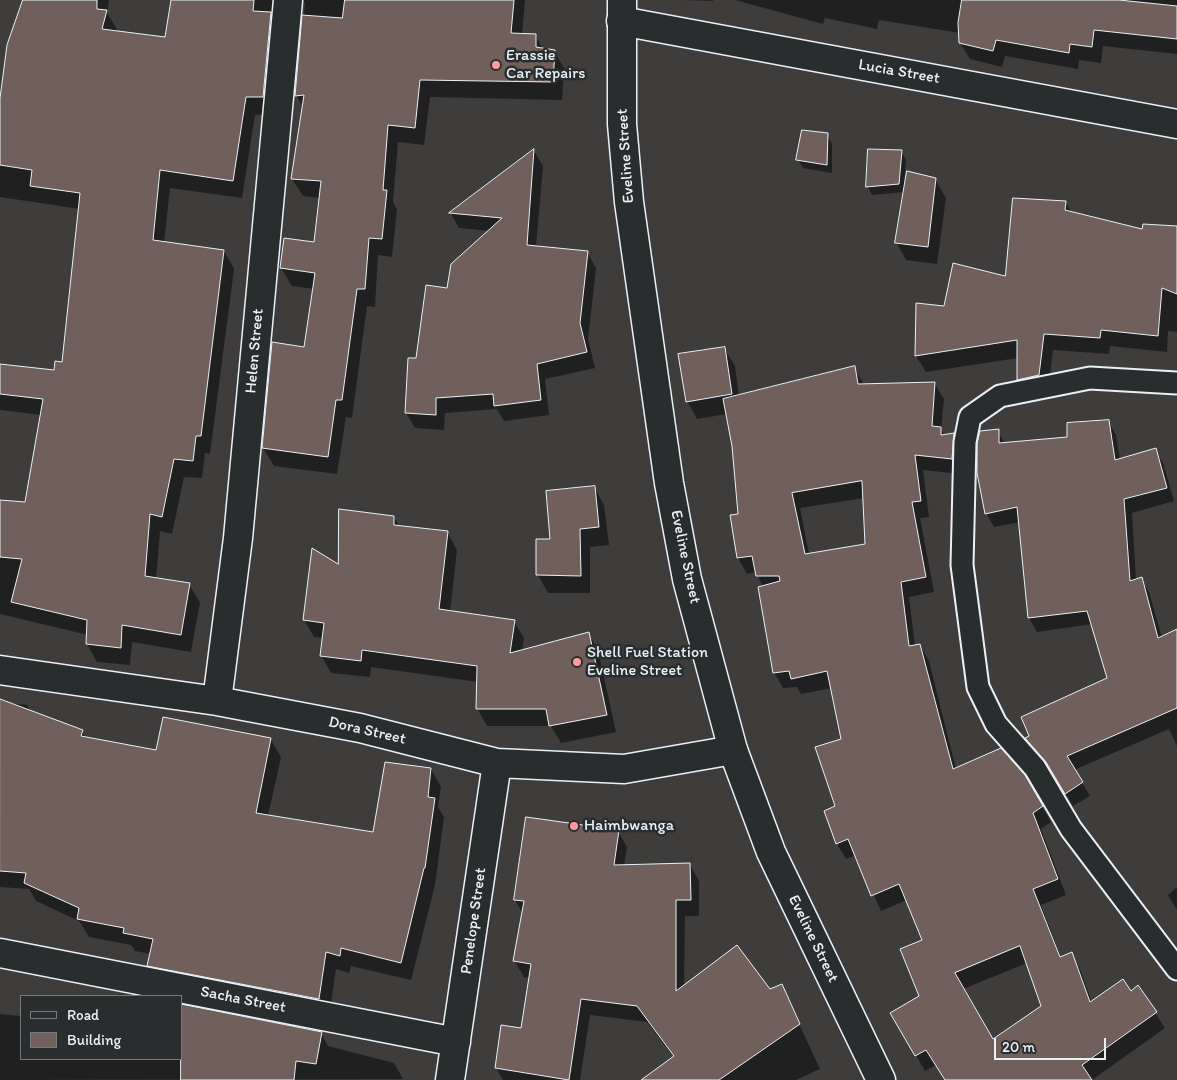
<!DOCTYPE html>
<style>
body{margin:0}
#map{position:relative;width:1177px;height:1080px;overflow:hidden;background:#3f3c3c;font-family:Itim,sans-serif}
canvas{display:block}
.legend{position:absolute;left:20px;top:995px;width:162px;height:65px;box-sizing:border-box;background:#2a2d2e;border:1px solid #767b7f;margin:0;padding:6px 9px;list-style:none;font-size:15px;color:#e8f1f8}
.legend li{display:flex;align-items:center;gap:10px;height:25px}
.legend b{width:25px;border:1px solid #767b7f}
.scale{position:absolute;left:994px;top:1038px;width:112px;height:22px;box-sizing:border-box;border:2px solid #e8f1f8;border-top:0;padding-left:6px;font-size:15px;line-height:18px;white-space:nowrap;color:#e8f1f8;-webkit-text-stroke:4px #2a2d2e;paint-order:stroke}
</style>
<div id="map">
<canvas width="1177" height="1080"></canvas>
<ul class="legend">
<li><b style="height:6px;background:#2a2d2e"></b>Road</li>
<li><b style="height:14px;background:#715f5b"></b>Building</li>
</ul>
<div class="scale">20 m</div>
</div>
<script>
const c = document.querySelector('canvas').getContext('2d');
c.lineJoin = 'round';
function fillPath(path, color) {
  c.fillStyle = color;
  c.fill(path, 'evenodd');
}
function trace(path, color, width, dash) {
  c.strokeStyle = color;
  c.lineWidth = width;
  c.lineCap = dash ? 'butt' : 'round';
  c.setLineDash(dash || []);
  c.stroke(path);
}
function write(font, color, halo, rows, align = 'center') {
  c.font = font + ' Itim,sans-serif';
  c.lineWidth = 5;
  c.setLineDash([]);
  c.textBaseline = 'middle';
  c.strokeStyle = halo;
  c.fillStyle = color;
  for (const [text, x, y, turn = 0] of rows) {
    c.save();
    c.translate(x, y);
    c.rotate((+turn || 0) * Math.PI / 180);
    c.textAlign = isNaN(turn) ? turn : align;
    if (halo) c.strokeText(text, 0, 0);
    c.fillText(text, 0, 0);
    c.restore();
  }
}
const shadow = new Path2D(`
 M23 0H109L107 13 117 29 116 32 166 38 172 0H525L522 34 535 35 543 49 554 51 564 68 562 100 430 97 424 145 398 142 393 202 397 209 392 257 378 255 375 307 367 306 352 418 346 417 337 474 274 466 263 448 305 348 314 289 292 286 281 268 285 239 316 243 320 198 303 196 292 179 304 109 296 95 305 3 301 2 273 114 255 115 242 198 170 188 164 243 224 251 234 269 210 454 205 453 202 478 184 477 172 534 160 531 156 579 189 585 200 602 191 652 132 642 130 665 97 662 87 644 88 635 0 614V501L26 504 42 415 0 410V365L55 372 63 363 80 209 0 197V103Z
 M681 0H713V1Z
 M735 0H1177V54L1103 46 1101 63 1079 60 1078 69 1005 56 1002 67 970 59 960 43V33L879 20 877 29 825 18 823 24Z
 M827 135 832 144V173L803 168 798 159Z
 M534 151 543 166 536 247 587 252 596 268 588 339 595 368 545 379 549 415 504 421 497 409 445 413 444 430 415 428 406 413 417 360 448 290 489 231 459 228 451 214Z
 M901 151 906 160 904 188 935 179 946 198 937 264 906 260 896 242 905 192 872 195 867 186Z
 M1065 202 1072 213 1143 230 1177 228V332L1168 331 1167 352 1110 346 1109 354 1053 350 1048 392 1028 396 1019 379 1018 358 926 372 916 356 918 304 945 307 1006 277Z
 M724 348 735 366 739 396 854 367 864 385 935 384 944 399 941 430 945 435H953L962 450 960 474 923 470 929 517 920 518 934 592 909 597 915 646 920 645 929 661 956 769 1024 776 1051 822 1041 829 1066 895 1041 905 1061 957 1071 953 1080 969 1092 1002 1131 993 1138 987 1165 1028 1092 1080H945L936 1065 925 1071 892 1013 921 996 924 941 907 900 881 911 856 855 846 859 837 844 825 812 836 807 842 740 832 688 801 694 797 687 783 688 774 672 763 587 756 572 747 574 738 558 731 516 740 515 734 446 727 414 697 419 687 401ZM864 498 866 545 809 554 800 508ZM1027 963 1043 1007 992 1041 963 989Z
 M1108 421 1116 435 1120 460 1155 450 1163 463 1174 501 1132 513 1136 580 1141 579 1149 592 1162 638 1177 631V746L1169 729 1074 770 1090 796 1073 806 1055 775 1034 752 1027 738 1108 679 1093 624 1037 632 1029 618 1020 522 994 527 986 513 998 431 1005 444 1068 438Z
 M594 487 604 505 609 545 590 547V593H548L538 575V540H552Z
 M394 517 399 526 447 532 457 550 450 612 514 621 524 638 522 651 588 633 598 650 616 732 561 743 551 726H487L477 708 478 682 371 667 370 677 331 673 321 655 324 638 314 637 304 620 339 566Z
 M0 702 27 705 31 712 82 731 86 738 157 751 271 740 281 757 268 816 374 834 431 769 441 787 438 807 444 817 435 885 411 980 351 966 349 973 336 969 329 1016 298 1010 287 993 195 963 190 989 159 983 149 966 151 954 135 951 131 945 89 937 79 921 36 901 29 889 0 887Z
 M618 831 627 847 624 866 690 865 699 881V916H685L684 986 769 991 781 985 820 1069 796 1080H642L674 1057 647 1022 590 1015 580 1080H503L496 1068 522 1029 530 978 524 977 514 960 523 914 515 900Z
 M1177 887V910L1168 895Z
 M119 994 131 996H118Z
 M0 1014 21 1016V1059H181L321 1033 328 1046 394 1063 403 1079 0 1080Z`);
const building = new Path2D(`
 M23 0H97V9L107 10 102 29 165 37 171 0H254L253 11 271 12 263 97H246L233 181 160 170 153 240 224 250 201 436H196L193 461 174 459 162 517 150 514 145 576 190 583 181 635 122 625 121 648 86 644 87 620 11 602 22 559 0 557V500L25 502 43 399 0 394V364L54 370 55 361 62 362 80 193 30 186 32 170 0 165V98L7 45Z
 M345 0H514L511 33 536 34V47L555 50 553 82 420 80 415 128 388 125 383 190H387L382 239 369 238 365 289H357L342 400H336L328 457 262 448 272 342 304 347 315 273 280 268 284 238 314 242 321 181 291 179 304 95 295 96 302 15 342 18Z
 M962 0H1119L1177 6V39L1094 30 1092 47 1070 44 1069 53 996 40 993 51 959 43 958 23Z
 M802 130 828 133 827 165 796 160Z
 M534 149 527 245 588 251 580 323 587 352 537 364 541 400 494 406 493 394 436 398V415L405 413 408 358H416L426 285 447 288 451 264 502 218 449 213Z
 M868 149 902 150 899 184 866 187Z
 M907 171 936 178 928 247 895 243Z
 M1013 198 1066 201 1065 210 1142 229 1143 224 1177 226V294L1162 288 1158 336 1101 330 1100 338 1044 334 1039 375 1017 380V340L915 356 916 303 944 306 953 263 1005 276Z
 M725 347 732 394 686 402 678 354Z
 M855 366 858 384 935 382 932 426 941 427V435L954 433 952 459 915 455 921 501 912 502 926 577 901 582 909 646 920 644 953 769 1001 748 1025 775 1043 806 1033 813 1058 879 1033 889 1060 957 1072 952 1090 1002 1123 979 1131 991 1138 985 1157 1012 1082 1065 1092 1080H945L926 1050 915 1056 890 1013 919 996 900 949 922 940 899 884 871 896 848 839 836 844 824 811 835 806 815 747 841 739 827 671 791 679 789 671 773 673 758 587 780 581 779 576H756L752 556 737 558 730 515 738 514 732 446 723 399ZM862 481 865 544 805 554 792 493ZM1020 946 1041 1006 993 1039 955 973Z
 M1109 420 1115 460 1156 448 1167 488 1124 499 1130 581 1142 577 1158 638 1177 629V708L1067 756 1083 782 1065 794 1046 762 1025 738 1029 736 1021 717 1107 678 1087 611 1028 618 1017 507 985 514 977 473V443L980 431 999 429V443L1067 437V423Z
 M595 486 599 527 580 529 581 576 536 575V539H550L546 491Z
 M339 509 394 516V525L448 531 439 609 515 620 510 653 589 632 607 715 549 726 546 709H476L477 666 362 650 361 661 320 656 324 623 303 620 312 548 338 564Z
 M0 699 83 730 81 736 156 750 163 717 271 738 256 813 373 832 385 762 431 768 428 797 435 798 425 868H424L401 963 341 948 340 956 326 952 319 999 147 966 153 939 123 933 124 928 77 919 79 908 24 883 26 873 0 871Z
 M526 817 619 830 614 865 690 863 691 900H676V991L737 945 770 989 782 984 800 1024 719 1080H641L674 1056 637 1006 581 999 569 1080 495 1068 501 1025 521 1028 531 964 513 961 524 901 514 900Z
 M181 1004 322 1032 316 1064 296 1061 294 1080H181Z`);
const lane = new Path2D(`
 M1177 383 1090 378 1000 396 970 417 965 442 962 565 978 687 996 724 1035 768 1071 829 1177 969`);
const street = new Path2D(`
 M621 21 1177 124
 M0 670 217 701 360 728 497 763 624 769 733 750
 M217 701 238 538 288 0
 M0 953 456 1042
 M450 1080 497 763`);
const secondary = new Path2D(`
 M622 0V124L629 202 669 483 687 579 733 750 771 852 881 1080`);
const markers = [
 [496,65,5,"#ff9aa2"],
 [577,662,5,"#ff9aa2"],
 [574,826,5,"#ff9aa2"]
];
const poiNames = [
 ["Erassie",506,56],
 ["Car Repairs",506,74],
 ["Shell Fuel Station",587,653],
 ["Eveline Street",587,671],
 ["Haimbwanga",584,826]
];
const streetNames = [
 ["Lucia Street",899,72,10],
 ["Eveline Street",626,156,-94],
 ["Helen Street",255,351,-85],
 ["Eveline Street",685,557,78],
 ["Dora Street",367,731,13],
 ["Penelope Street",474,921,-82],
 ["Eveline Street",813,939,64],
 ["Sacha Street",243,1000,11]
];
fillPath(shadow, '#0007');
fillPath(building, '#715f5b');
trace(building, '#e8f1f8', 1);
trace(lane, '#e8f1f8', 25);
trace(street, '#e8f1f8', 31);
trace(secondary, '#e8f1f8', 31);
trace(lane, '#2a2d2e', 21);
trace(street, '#2a2d2e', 28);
trace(secondary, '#2a2d2e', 28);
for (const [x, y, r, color] of markers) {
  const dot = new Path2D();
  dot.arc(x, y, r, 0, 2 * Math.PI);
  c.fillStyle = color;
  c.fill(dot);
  trace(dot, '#2a2d2e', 2);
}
write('16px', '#e8f1f8', '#2a2d2e', poiNames, 'left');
write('16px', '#e8f1f8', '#2a2d2e', streetNames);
</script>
